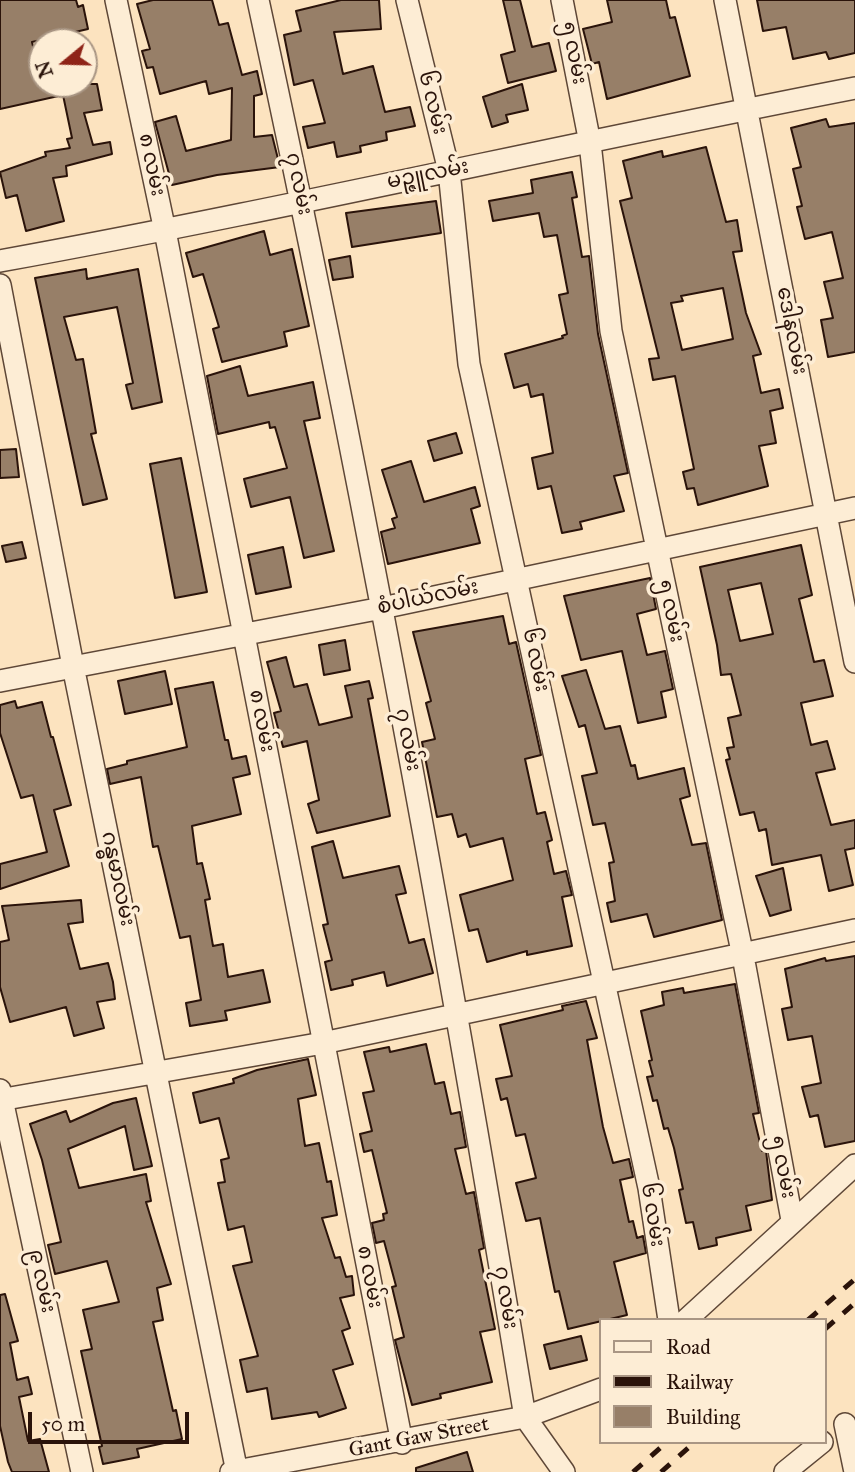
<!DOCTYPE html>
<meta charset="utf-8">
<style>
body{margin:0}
#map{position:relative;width:855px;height:1472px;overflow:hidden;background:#fce3bf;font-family:"IM FELL Great Primer",serif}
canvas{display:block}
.legend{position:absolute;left:599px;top:1318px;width:228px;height:126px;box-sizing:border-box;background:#fdedd5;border:2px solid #a99684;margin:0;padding:9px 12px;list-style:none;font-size:21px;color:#2a130a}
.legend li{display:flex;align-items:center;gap:14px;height:35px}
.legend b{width:35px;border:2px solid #a99684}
.north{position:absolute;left:28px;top:28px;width:70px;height:70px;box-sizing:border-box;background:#fdedd5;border:2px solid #a99684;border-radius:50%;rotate:251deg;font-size:19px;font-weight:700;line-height:28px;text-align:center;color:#2a130a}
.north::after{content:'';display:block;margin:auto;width:24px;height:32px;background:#8f2418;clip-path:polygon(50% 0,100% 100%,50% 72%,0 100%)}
.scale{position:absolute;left:28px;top:1412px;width:161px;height:32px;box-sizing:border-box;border:4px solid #2a130a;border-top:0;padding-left:9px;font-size:21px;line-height:24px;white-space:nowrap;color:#2a130a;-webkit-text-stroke:5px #fdedd5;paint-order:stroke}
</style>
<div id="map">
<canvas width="855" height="1472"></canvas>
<ul class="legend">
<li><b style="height:9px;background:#fdedd5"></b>Road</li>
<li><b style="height:9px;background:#2a130a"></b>Railway</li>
<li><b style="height:19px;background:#977f68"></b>Building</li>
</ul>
<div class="north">N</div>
<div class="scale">50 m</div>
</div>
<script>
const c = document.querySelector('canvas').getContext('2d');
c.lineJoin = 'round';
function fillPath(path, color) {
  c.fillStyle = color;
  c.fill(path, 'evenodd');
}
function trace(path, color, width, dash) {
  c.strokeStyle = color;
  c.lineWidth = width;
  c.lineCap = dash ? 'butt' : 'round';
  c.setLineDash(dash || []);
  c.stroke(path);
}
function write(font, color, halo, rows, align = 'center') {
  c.font = font + ' "IM FELL Great Primer","Noto Sans Myanmar",serif';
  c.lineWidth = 7;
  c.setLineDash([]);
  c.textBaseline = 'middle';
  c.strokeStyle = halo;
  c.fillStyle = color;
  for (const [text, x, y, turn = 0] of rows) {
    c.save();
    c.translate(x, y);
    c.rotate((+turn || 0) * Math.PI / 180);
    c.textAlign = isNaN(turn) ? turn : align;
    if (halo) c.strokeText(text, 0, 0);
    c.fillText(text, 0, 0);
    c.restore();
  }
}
const building = new Path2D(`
 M0 0H76L78 7 83 5 88 29 32 42 42 84H97L102 110 84 113 93 145 110 142 112 154 66 166 67 176 53 178 64 221 26 231 17 195 6 198 0 172 46 156 45 152 70 148 67 139 72 138 63 95 0 109Z
 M153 0H212L219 25 228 23 242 75 257 71 262 94 254 96V137L272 135 280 167 217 175 172 185 155 122 176 116 186 151 231 140 232 88 209 94 206 81 160 94 153 67 147 68 142 51 150 49 137 4Z
 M341 0H379L381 29 334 32 343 74 373 66 385 112 410 107 415 126 386 132 387 140 360 146 361 152 337 157 334 142 308 148 303 127 325 123 313 80 294 85 284 35 301 31 296 11Z
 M503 0H520L532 47 549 43 556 71 508 83 501 55 515 51Z
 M607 0H666L670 18 675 17 690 76 607 99 599 62 592 64 583 29 612 22Z
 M757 0H855V53L829 59 826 52 793 59 786 27 763 31Z
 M522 84 528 110 506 115 508 122 492 127 483 97Z
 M826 119 829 127 855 123V352L828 357 821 320 833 318 824 282 843 278 832 232 805 239 797 207 802 206 793 169 801 167 791 128Z
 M706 147 726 222 737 220 742 251 733 252 746 313 761 354 753 356 761 393 779 389 783 408 770 411 776 443 759 446 768 486 698 505 694 488 687 489 683 472 694 469 675 376 653 380 649 359 659 358 620 201 632 198 623 161 662 151 663 157ZM723 288 733 339 682 350 671 303 683 301 681 296Z
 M572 172 577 197 572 198 582 257 589 256 598 334 628 473 614 476 624 511 580 522 582 529 562 533 551 486 538 489 532 458 553 453 543 394 531 397 528 384 514 388 505 354 563 338 562 336 567 334 559 295 568 293 557 235 544 237 539 213 493 221 489 201 533 193 531 180Z
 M436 201 441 233 352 247 346 213Z
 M264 231 270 255 292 249 309 326 284 332 287 346 222 362 213 329 219 327 203 274 193 277 186 253Z
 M350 256 353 277 333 280 329 260Z
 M86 269 87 279 138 269 162 402 132 409 126 385 133 383 117 307 64 317 76 360 83 359 96 433 91 434 107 499 83 505 35 278Z
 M240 366 248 396 313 382 320 418 304 421 334 551 304 558 290 497 251 507 244 479 287 468 275 427 270 428 269 422 218 434 207 376Z
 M456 433 462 453 434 461 428 441Z
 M16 449 19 477 0 478V450Z
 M181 458 207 592 175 598 150 464Z
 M411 461 424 502 475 487 480 506 471 509 480 543 388 564 381 532 395 528 392 519 397 517 382 470Z
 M22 542 26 558 6 562 2 546Z
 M801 545 812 595 799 599 814 662 824 660 833 696 801 703 811 745 827 741 835 769 816 773 831 825 855 820V848L845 850 853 885 829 891 821 855 772 865 766 829 759 831 754 812 740 815 726 760 730 759 727 748 734 747 728 718 741 715 731 674 721 675 717 645 700 567ZM761 583 773 634 740 641 728 590Z
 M283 547 291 587 256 594 248 555Z
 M650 578 656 609 637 614 647 655 665 651 673 689 661 692 666 717 638 723 622 651 581 660 564 596Z
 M503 616 509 644 516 642 541 755 525 759 537 814 545 812 552 840 547 842 554 874 566 871 572 895 562 897 572 946 527 955V951L487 962 478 929 469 931 460 895 513 880 503 838 470 847 466 834 458 837 452 814 437 817 422 742 435 739 426 703 431 701 413 632Z
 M345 640 350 670 324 675 319 645Z
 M286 657 294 687 307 684 319 725 352 717 345 686 369 681 373 698 368 699 390 816 317 833 308 804 319 800 307 741 283 747 274 713 281 711 267 662Z
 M586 670 605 729 620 726 631 766 635 765 638 779 684 768 690 796 680 799 692 845 706 843 722 920 654 937 647 914 611 922 607 903 615 901 609 863 614 862 605 823 593 825 582 776 597 773 585 725 579 727 562 676Z
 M165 671 172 704 125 714 118 681Z
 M213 682 225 740H228L232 759 246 756 250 774 233 778 241 814 192 826 197 864 202 863 210 899 205 900 213 946 223 944 228 977 263 970 270 1002 225 1011 227 1020 190 1026 186 1003 201 1000 190 936 180 938 158 846 153 847 141 777 110 784 107 769 127 764V761L187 747 175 689Z
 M15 701 17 708 42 702 51 737H53L71 805 54 810 69 866 0 889V864L47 852 33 795 21 798 0 733V705Z
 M333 841 343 878 399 866 406 893 396 895 409 943 424 939 433 973 387 986 384 972 352 980 353 985 331 990 325 962 332 960 323 925 328 924 312 847Z
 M783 868 791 910 770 916 756 876Z
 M81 900 83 922 68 924 80 969 108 963 113 982 115 999 97 1002 104 1028 74 1036 66 1007 10 1022 0 987V942L9 940 2 906Z
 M855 956V1141L825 1147 818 1115 810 1117 802 1087 821 1083 812 1036 788 1040 782 1009 792 1007 785 969 825 958 826 961Z
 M735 984 759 1113 753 1114 762 1151H766L772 1200 746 1206 751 1230 716 1238 717 1245 699 1249 693 1222 686 1223 679 1190 683 1189 674 1148 668 1128 664 1129 657 1100 653 1101 647 1077 653 1076 649 1061 652 1060 641 1011 664 1005 662 992 683 988 684 993Z
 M586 1001 597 1038 587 1040 603 1127 613 1163 629 1159 633 1177 620 1180 629 1222 633 1221 637 1238 643 1236 646 1253 614 1262 627 1315 568 1329 559 1291 555 1292 540 1218 526 1221 516 1183 536 1178 525 1134 516 1136 507 1098 501 1100 496 1079 512 1076 500 1025 563 1010 562 1006Z
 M426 1044 435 1084 444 1082 451 1114 460 1112 466 1147 455 1149 466 1194 474 1192 484 1248 479 1250 495 1329 480 1332 492 1382 440 1394 441 1398 412 1405 395 1340 404 1337 392 1287 396 1286 384 1241 376 1243 372 1223 384 1220 383 1214 387 1213 372 1150 364 1152 360 1134 372 1131 363 1093 374 1091 364 1052 389 1047 390 1052Z
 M308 1059 316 1095 298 1099 305 1146 319 1143 327 1182 331 1181 337 1215 322 1218 335 1258 340 1257 346 1277 352 1276 354 1295 340 1298 350 1328 342 1331 353 1364 333 1370 346 1408 319 1417 317 1412 272 1419 267 1388 247 1392 240 1360 258 1356 233 1266 252 1262 244 1226 228 1230 218 1183 225 1182 221 1160 229 1158 219 1118 200 1123 193 1093 234 1083 233 1079 257 1070Z
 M136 1098 152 1166 134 1170 125 1126 68 1149 79 1188 146 1174 151 1201 146 1202 171 1284 157 1288 163 1320 153 1322 173 1411 176 1410 182 1439 137 1449 139 1457 103 1464 99 1447 102 1446 81 1351 92 1349 83 1310 119 1302 107 1261 55 1274 48 1245 61 1242 42 1160 30 1124 66 1111 70 1122 113 1103Z
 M5 1294 18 1341 10 1343 17 1380 28 1377 32 1394 19 1397 28 1441 40 1439 49 1472H12L8 1462 0 1426V1295Z
 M581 1336 587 1360 550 1369 544 1345Z
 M467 1452 473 1472H416V1468Z`);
const minor = new Path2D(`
 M116 0 165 231 402 1443
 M258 0C360 470 447 943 525 1417L564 1472
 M407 0 449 171 469 364 649 1188 669 1320
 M562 0 590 143 611 331 743 956 792 1220
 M725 0 855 662
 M0 261C286 209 570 143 855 88
 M0 285 73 666 237 1472
 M0 681 382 608 855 508
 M0 1090 82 1472
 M0 1100 323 1043 855 930
 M686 1320 855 1165
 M845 1424 855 1472
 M231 1472 525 1417 601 1389
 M785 1472 822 1442`);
const rail = new Path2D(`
 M808 1320 855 1279
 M825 1329 855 1303
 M633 1472 667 1442
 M661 1472 695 1442`);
const streetNames = [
 ["၅ လမ်း",573,53,79],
 ["၆ လမ်း",432,103,76],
 ["၈ လမ်း",151,165,78],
 ["မဉ္ဇူလမ်း",428,175,-11],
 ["၇ လမ်း",298,184,78],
 ["ဒေါနလမ်း",791,331,79],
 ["စံပါယ်လမ်း",428,598,-12],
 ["၅ လမ်း",670,611,78],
 ["၆ လမ်း",535,660,78],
 ["၈ လမ်း",261,721,79],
 ["၇ လမ်း",407,740,79],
 ["ဂန္ဓမာလမ်း",117,879,78],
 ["၅ လမ်း",782,1167,79],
 ["၆ လမ်း",652,1215,81],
 ["၈ လမ်း",369,1277,79],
 ["၉ လမ်း",41,1281,78],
 ["၇ လမ်း",505,1298,81],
 ["Gant Gaw Street",419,1438,-11]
];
fillPath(building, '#977f68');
trace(building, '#2a130a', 2);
trace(minor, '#5e4737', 24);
trace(minor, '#fdedd5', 21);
trace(rail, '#2a130a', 5, [12, 12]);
write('21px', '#2a130a', '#fdedd5', streetNames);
</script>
